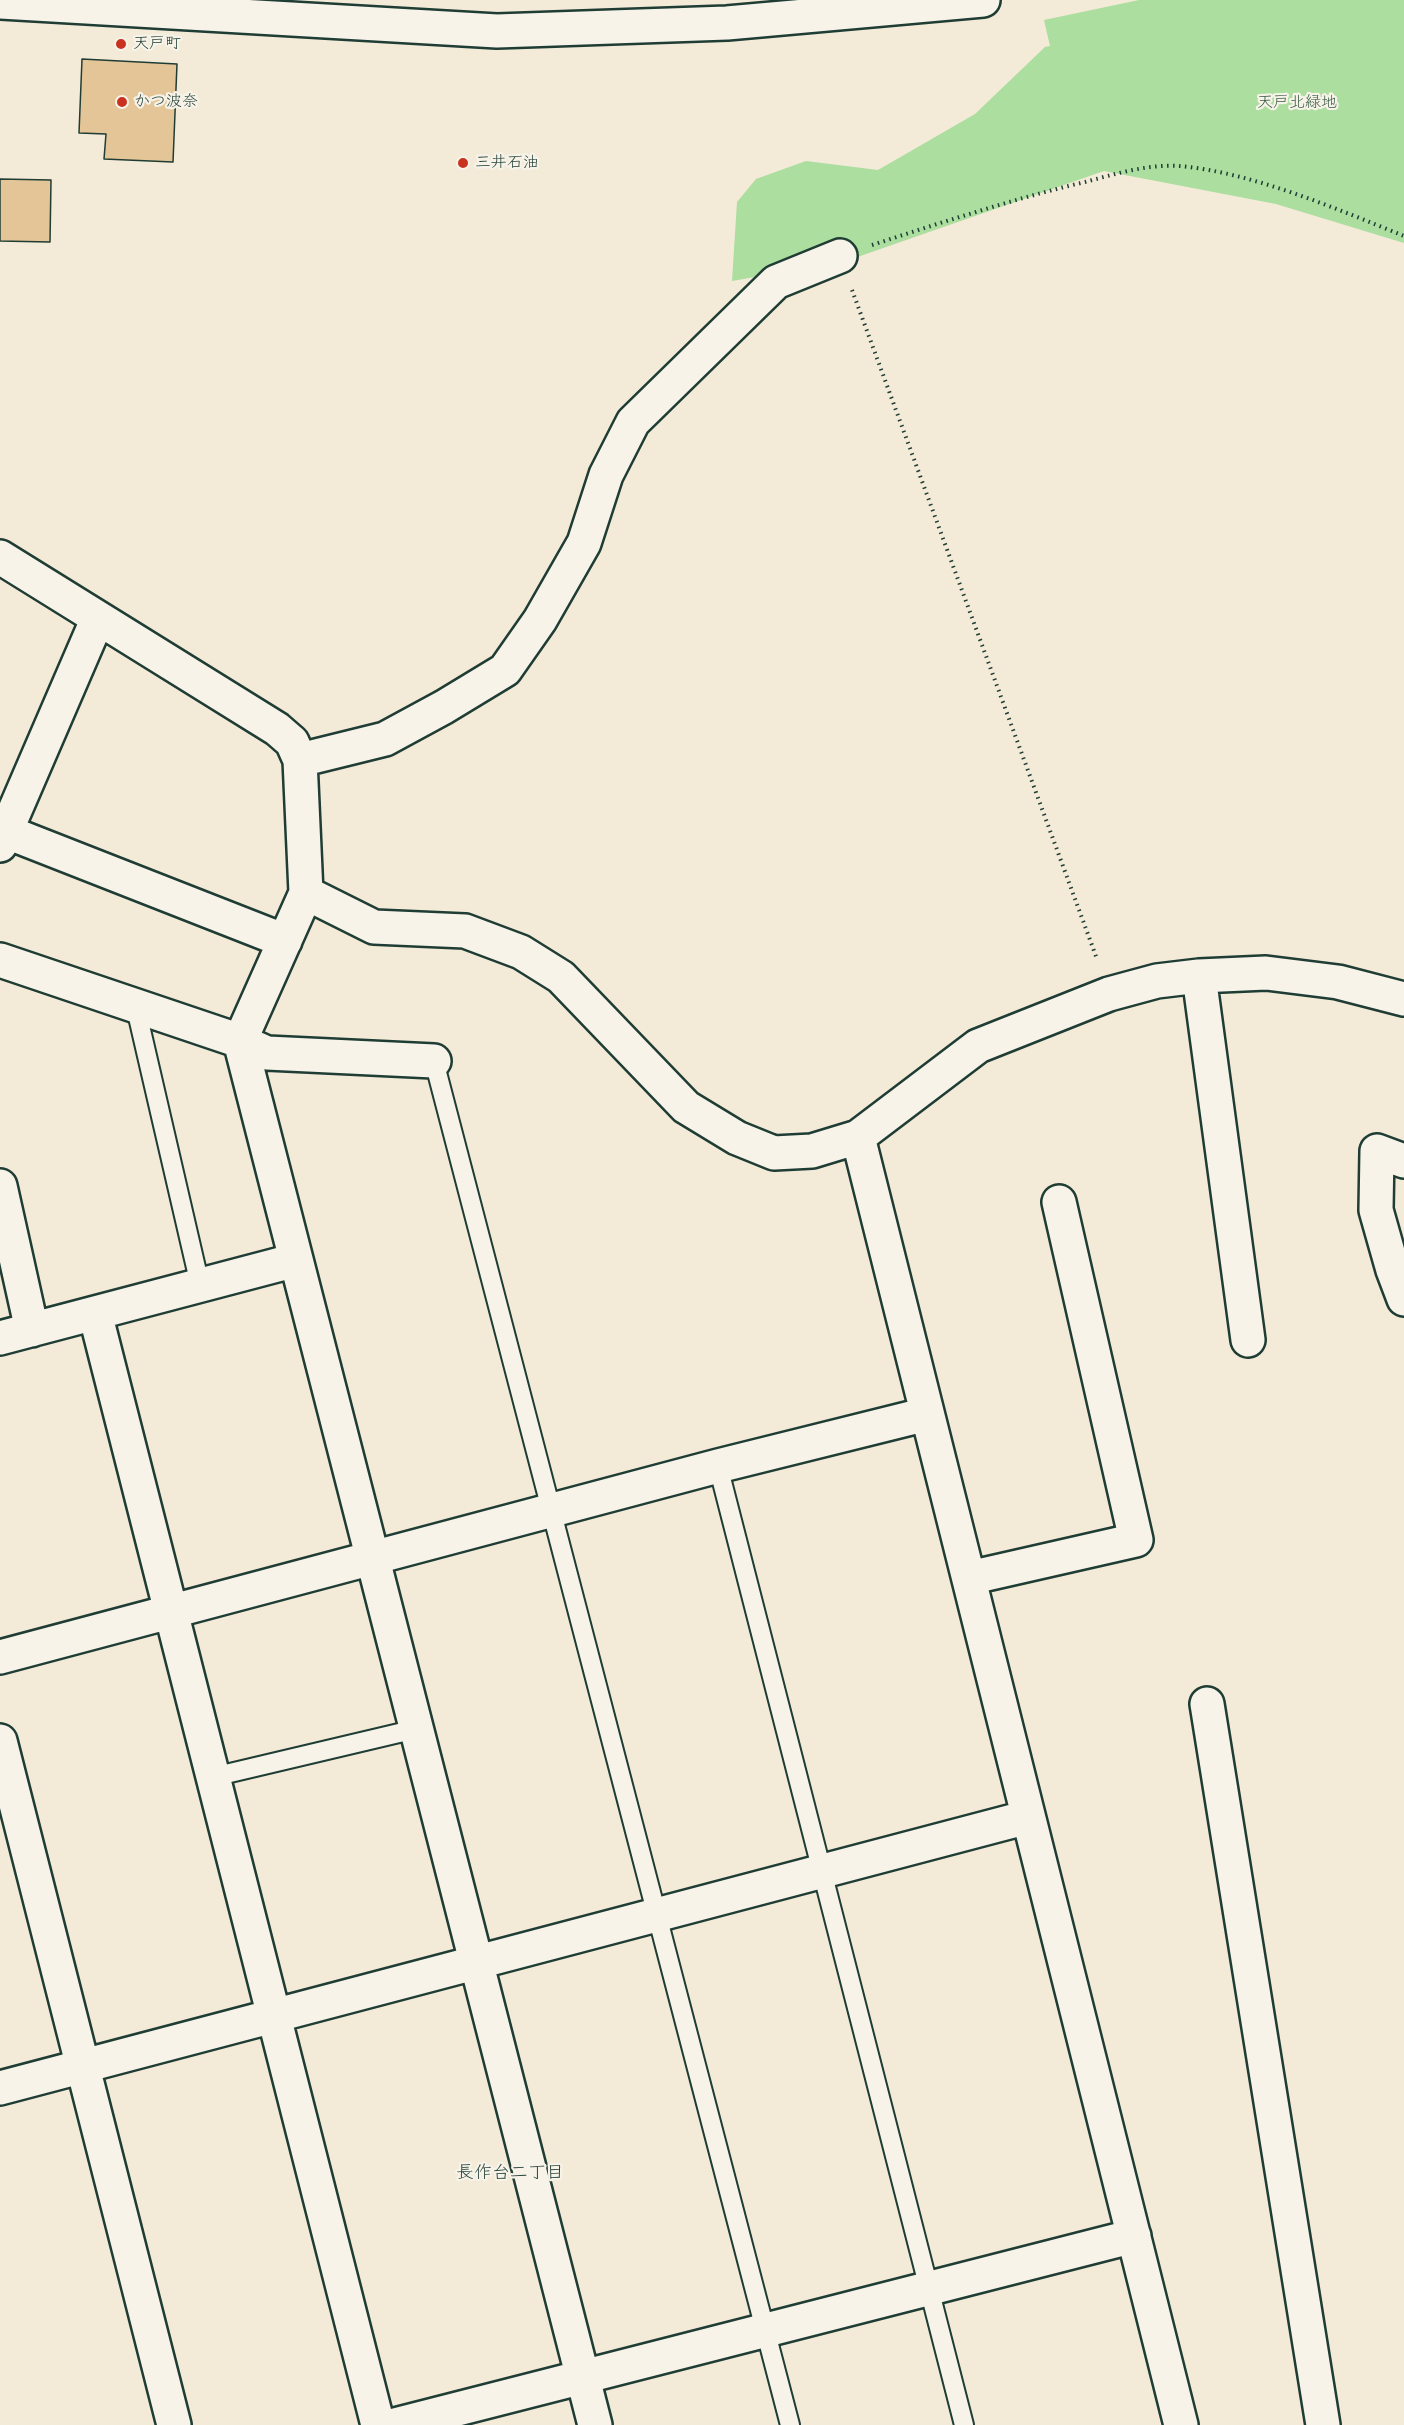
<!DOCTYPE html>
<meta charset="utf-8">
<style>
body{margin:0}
canvas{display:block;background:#f3ead8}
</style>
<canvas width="1404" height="2425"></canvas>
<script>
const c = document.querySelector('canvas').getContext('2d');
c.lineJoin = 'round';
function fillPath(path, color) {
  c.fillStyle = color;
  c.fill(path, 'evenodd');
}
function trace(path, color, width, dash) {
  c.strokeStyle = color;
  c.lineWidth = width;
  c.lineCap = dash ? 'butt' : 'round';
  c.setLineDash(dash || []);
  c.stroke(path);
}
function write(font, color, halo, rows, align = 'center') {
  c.font = font + ' Pangolin,"Klee One",sans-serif';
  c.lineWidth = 4.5;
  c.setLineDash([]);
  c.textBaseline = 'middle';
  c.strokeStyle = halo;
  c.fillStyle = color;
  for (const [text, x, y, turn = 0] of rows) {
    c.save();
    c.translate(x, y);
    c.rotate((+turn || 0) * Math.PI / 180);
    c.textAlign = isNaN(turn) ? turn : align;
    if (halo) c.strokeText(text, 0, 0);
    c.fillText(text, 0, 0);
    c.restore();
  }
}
const green = new Path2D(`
 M1139 0H1404V243L1276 204 1104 171 846 261 732 281 737 202 756 179 806 161 878 170 975 114 1045 47 1050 46 1044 20Z`);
const building = new Path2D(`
 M82 59 177 64 173 162 104 159 106 134 79 133Z
 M0 179 51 180 50 242 0 241Z`);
const path = new Path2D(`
 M872 245C943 222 1013 199 1085 182 1115 174 1148 164 1179 166 1251 172 1337 209 1404 236
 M852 290 1097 959`);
const lane = new Path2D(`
 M135 1004 200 1285
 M434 1061 790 2425
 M718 1466 964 2425
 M213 1777 416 1729`);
const street = new Path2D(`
 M0 557 277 729 292 742 300 760 306 893 374 927 465 931 521 952 561 977 686 1107 737 1138 774 1153 812 1151 858 1137 978 1046 1109 994 1157 981 1199 976 1266 973 1338 982 1404 999
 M300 760 385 739 444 707 505 670 540 620 584 543 606 475 633 422 776 282 840 256
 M7 832 285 941
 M0 845 98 618
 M306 893 240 1041 595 2425
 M0 960 240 1041 267 1053 434 1061
 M1199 976 1248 1340
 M858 1137 1181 2425
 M1404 1161 1377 1151 1376 1210 1393 1270 1404 1299
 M0 1186 32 1330
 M95 1313 378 2425
 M0 1338 296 1260
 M969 1578 1136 1540 1059 1202
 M0 1657 718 1466 927 1414
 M1207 1704 1323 2425
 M0 1741 174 2425
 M0 2088 1028 1817
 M395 2425 1134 2236`);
const secondary = new Path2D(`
 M0 2 497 31 727 23 983 0`);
const markers = [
 [121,44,6,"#c8321e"],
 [122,102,6,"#c8321e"],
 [463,163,6,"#c8321e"]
];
const poiNames = [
 ["天戸町",133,44],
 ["かつ波奈",134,102],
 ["三井石油",475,163]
];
const parkNames = [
 ["天戸北緑地",1297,103]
];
const neighbourhoodNames = [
 ["長作台二丁目",510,2173]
];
fillPath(green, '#abde9f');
fillPath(building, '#e4c597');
trace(building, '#1f3d34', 1.5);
trace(lane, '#1f3d34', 22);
trace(street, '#1f3d34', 38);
trace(secondary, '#1f3d34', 38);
trace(path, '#1f3d34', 4, [1.5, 4.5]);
trace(lane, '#f7f3e8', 18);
trace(street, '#f7f3e8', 33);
trace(secondary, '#f7f3e8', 33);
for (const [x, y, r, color] of markers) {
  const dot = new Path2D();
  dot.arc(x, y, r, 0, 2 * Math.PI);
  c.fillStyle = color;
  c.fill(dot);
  trace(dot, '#f7f3e8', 2);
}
write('16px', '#1f3d34', '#f7f3e8', poiNames, 'left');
write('16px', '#3b5d49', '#f7f3e8', parkNames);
write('18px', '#1f3d34', '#f7f3e8', neighbourhoodNames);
</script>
